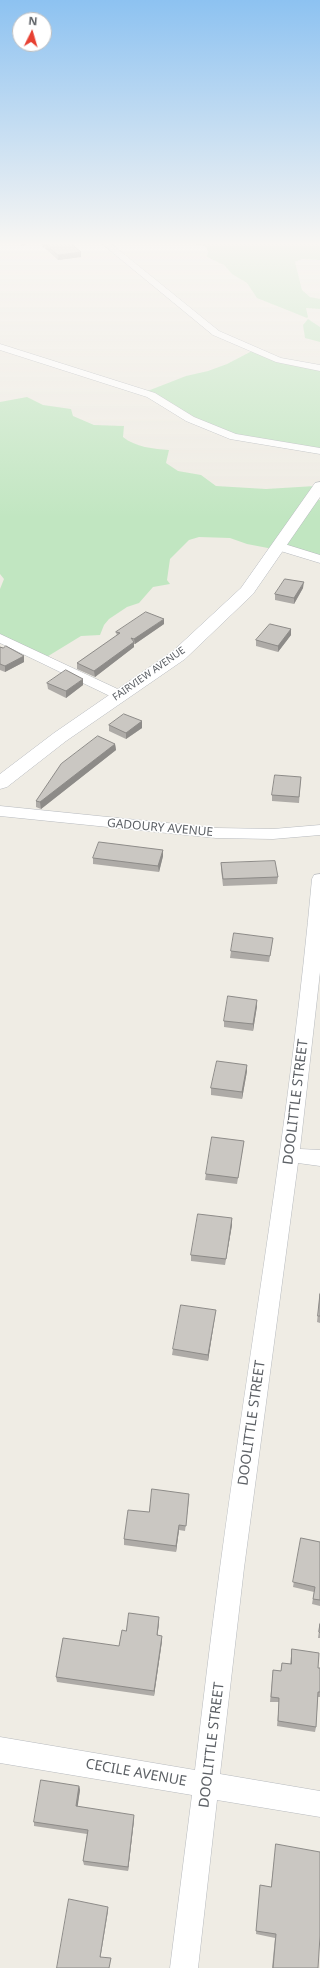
<!DOCTYPE html>
<style>
body{margin:0}
#map{position:relative;width:320px;height:1968px;overflow:hidden;background:#efece4;font-family:"Noto Sans",sans-serif}
canvas{display:block}
.north{position:absolute;left:12px;top:12px;width:40px;height:40px;box-sizing:border-box;background:#fff;border:1px solid #bebfc1;border-radius:50%;rotate:5deg;font-size:11px;font-weight:700;line-height:16px;text-align:center;color:#5c6065}
.north::after{content:'';display:block;margin:auto;width:14px;height:18px;background:#e74032;clip-path:polygon(50% 0,100% 100%,50% 72%,0 100%)}
</style>
<div id="map">
<canvas width="320" height="1968"></canvas>
<div class="north">N</div>
</div>
<script>
const c = document.querySelector('canvas').getContext('2d');
c.lineJoin = 'round';
function fillPath(path, color) {
  c.fillStyle = color;
  c.fill(path, 'evenodd');
}
function trace(path, color, width, dash) {
  c.strokeStyle = color;
  c.lineWidth = width;
  c.lineCap = dash ? 'butt' : 'round';
  c.setLineDash(dash || []);
  c.stroke(path);
}
function write(font, color, halo, rows, align = 'center') {
  c.font = font + ' "Noto Sans",sans-serif';
  c.lineWidth = 3;
  c.setLineDash([]);
  c.textBaseline = 'middle';
  c.strokeStyle = halo;
  c.fillStyle = color;
  for (const [text, x, y, turn = 0] of rows) {
    c.save();
    c.translate(x, y);
    c.rotate((+turn || 0) * Math.PI / 180);
    c.textAlign = isNaN(turn) ? turn : align;
    if (halo) c.strokeText(text, 0, 0);
    c.fillText(text, 0, 0);
    c.restore();
  }
}
const green = new Path2D(`
 M182 242H320V260L302 259 295 262 302 290 310 297 320 299V309L306 308 308 317 307 318 257 298 247 283 232 274 224 265 207 257 208 250 205 246Z
 M308 319 320 327V342L305 338 303 325Z
 M252 351 320 368V449L237 435 201 421 145 392 186 376 208 371 227 364Z
 M27 397 43 405 71 409 73 416 94 425 124 426 123 437C135 447 154 449 169 450L166 463 178 471 201 475 216 486 266 489 315 486V499L320 500V558L247 544 230 538 199 537 189 540 170 559 167 580 170 584 153 587 139 603 127 607 109 619 104 625 100 635 81 636 45 658 0 636V589L4 579 0 574V402Z`);
const minor = new Path2D(`
 M100 242H109L219 331 281 358 320 365V371L276 362 213 335Z
 M0 344 155 393 194 417 236 434 320 448V454L230 439 186 421 147 397 0 350Z
 M278 542 320 555V563L274 549 272 546 274 543Z
 M0 634 124 692 126 695 124 698H114L0 643Z
 M0 806 216 828 273 829 320 825V835L273 839 216 838 0 816Z
 M320 874V972L300 1149 320 1150V1166L298 1163 244 1568 220 1774 320 1791V1817L217 1800 198 1968H170L192 1795 0 1763V1737L195 1770C203 1703 211 1635 220 1568 251 1338 291 1110 312 879L314 875Z`);
const secondary = new Path2D(`
 M320 482V497L253 594 185 659 66 741 7 787 0 789V774L54 733 173 651 241 588 315 483Z`);
const wall = new Path2D(`
 M38 242H69L81 257 58 260Z
 M303 588 294 604 275 600V594Z
 M164 624 135 644H134V647L95 677 77 669V663L117 636 116 632Z
 M291 629V635L278 652 256 646V640Z
 M0 647 24 656V662L5 672 0 670Z
 M47 683 83 685 66 698 48 689Z
 M142 721V728L126 739 109 731V725Z
 M115 744 116 750 41 809 36 807V801Z
 M301 777 299 803 272 801V795Z
 M163 850V856L159 872 93 864V858Z
 M221 863 278 877 277 884 223 886 221 869Z
 M272 945 269 962 230 958 231 951Z
 M257 1006 253 1031 224 1027V1021Z
 M247 1065V1071L242 1099 211 1095V1088Z
 M244 1141 243 1148 237 1184 205 1180 206 1174Z
 M232 1218V1225L225 1265 191 1261V1255Z
 M320 1292V1323L317 1322Z
 M215 1316 208 1361 172 1355 173 1349Z
 M189 1500 185 1531 179 1530 176 1552 124 1545V1539L149 1512Z
 M301 1538 320 1542V1606L312 1604 314 1592 293 1587Z
 M320 1622V1638H318Z
 M159 1623 157 1635 162 1641 154 1696 57 1682 56 1677 119 1646 126 1631Z
 M292 1649 318 1668H320V1697H318L316 1727 315 1732 277 1726 279 1702H270L273 1670 281 1671 282 1663 290 1664Z
 M79 1786 80 1790 77 1807 134 1820 128 1871 84 1865 83 1861 87 1834 34 1826V1822Z
 M276 1844 318 1968H272L275 1938 256 1934 260 1885 271 1887Z`);
const shadedWall = new Path2D(`
 M20 242H34L21 246Z
 M81 252V257L58 260V255Z
 M304 582 303 588 294 604V598Z
 M164 619V624L135 644 134 639Z
 M291 629V635L278 652V646Z
 M134 642V647L95 677 94 671Z
 M24 656V662L5 672V666Z
 M83 679V685L66 698V691Z
 M142 721V728L126 739V733Z
 M115 744 116 750 41 809 40 802Z
 M163 850V856L159 872 158 866Z
 M257 1000V1006L253 1031V1024Z
 M247 1065V1071L242 1099V1092Z
 M232 1218V1225L225 1265 226 1259Z
 M216 1310 215 1316 208 1361V1355Z
 M179 1525V1530L176 1552V1546Z
 M159 1617V1623L157 1640V1635Z
 M162 1636V1641L154 1696V1691Z
 M79 1786 80 1790 77 1811 76 1806Z
 M134 1815V1820L128 1871V1867Z
 M108 1907V1911L100 1960V1957Z`);
const building = new Path2D(`
 M43 242H69L81 252 58 255Z
 M285 579 304 582 294 598 275 594Z
 M146 612 164 619 134 639 131 638 134 642 94 671 77 663 120 633 116 632Z
 M270 624 291 629 278 646 256 640Z
 M6 646 24 656 5 666 0 664V647L3 648Z
 M66 670 83 679 66 691 47 683Z
 M124 714 142 721 126 733 109 725Z
 M98 736 115 744 40 802 36 801 61 764Z
 M275 775 301 777 299 797 272 795Z
 M99 842 163 850 158 866 93 858Z
 M275 861 278 877 223 879 221 863Z
 M234 933 273 938 270 956 231 951Z
 M228 996 257 1000 253 1024 224 1021Z
 M217 1061 247 1065 242 1092 211 1088Z
 M212 1137 244 1141 238 1178 206 1174Z
 M198 1214 232 1218 226 1259 191 1255Z
 M320 1294V1316H318Z
 M181 1305 216 1310 208 1355 173 1349Z
 M152 1489 189 1494 186 1526 179 1525 176 1546 124 1539 128 1510 149 1512Z
 M301 1538 320 1542V1600L313 1599 315 1587 293 1582Z
 M129 1613 159 1617 157 1635 162 1636 154 1691 56 1677 63 1638 119 1646 122 1630 126 1631Z
 M320 1624V1633L319 1632Z
 M292 1649 319 1653 318 1668H320V1692H318L316 1727 278 1721 279 1698 271 1697 273 1670 281 1671 282 1663 291 1664Z
 M41 1780 79 1786 76 1806 134 1815 128 1867 83 1861 88 1830 34 1822Z
 M276 1844 320 1852V1936L318 1968H273L276 1934 256 1931 260 1885 271 1887Z
 M69 1899 108 1907 100 1957 111 1958 109 1968H57Z`);
const farStreetnames = [
 ["FAIRVIEW AVENUE",149,674,-35]
];
const streetNames = [
 ["GADOURY AVENUE",160,828,5]
];
const nearStreetnames = [
 ["DOOLITTLE STREET",296,1102,-83],
 ["DOOLITTLE STREET",252,1423,-82],
 ["DOOLITTLE STREET",212,1745,-83],
 ["CECILE AVENUE",136,1773,10]
];
fillPath(green, '#c1e6c1');
trace(minor, '#b7babe', 1);
trace(secondary, '#b6b9be', 1);
fillPath(minor, '#fff');
fillPath(secondary, '#fff');
fillPath(wall, '#aeaba7');
fillPath(shadedWall, '#8d8b88');
fillPath(building, '#cac7c2');
trace(building, '#8d8b88', 1);
const sky = c.createLinearGradient(0, 0, 0, 518);
sky.addColorStop(0, '#8dc2f1');
sky.addColorStop(0.47, '#f8f6f3');
sky.addColorStop(1, '#f8f6f300');
c.fillStyle = sky;
c.fillRect(0, 0, 320, 518);
write('10px', '#5c6065', '#fff', farStreetnames);
write('12px', '#5c6065', '#fff', streetNames);
write('14px', '#5c6065', '#fff', nearStreetnames);
</script>
